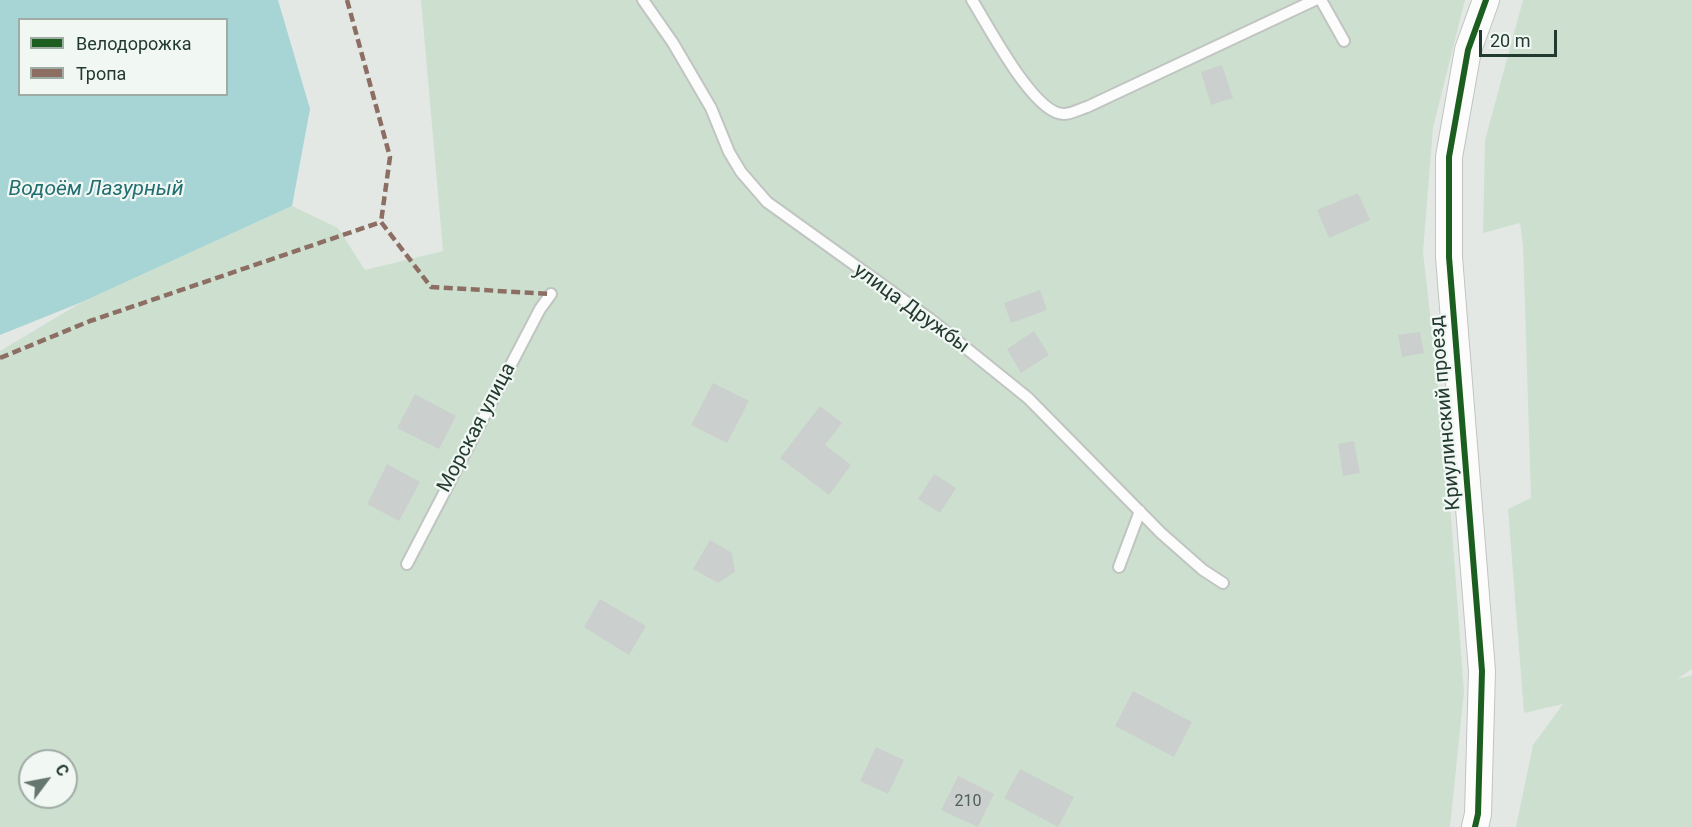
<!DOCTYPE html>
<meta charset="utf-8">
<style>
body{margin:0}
#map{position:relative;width:1692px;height:827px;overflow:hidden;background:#e3e8e5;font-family:Roboto,sans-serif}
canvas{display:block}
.legend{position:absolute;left:18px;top:18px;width:210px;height:78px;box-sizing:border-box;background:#f1f7f3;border:2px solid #9faba5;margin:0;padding:8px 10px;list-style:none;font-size:18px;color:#233a30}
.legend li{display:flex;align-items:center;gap:12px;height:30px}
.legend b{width:30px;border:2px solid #9faba5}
.north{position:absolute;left:18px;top:749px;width:60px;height:60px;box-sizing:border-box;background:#f1f7f3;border:2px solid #9faba5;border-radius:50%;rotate:58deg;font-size:16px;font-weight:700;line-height:24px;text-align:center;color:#233a30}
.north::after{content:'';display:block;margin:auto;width:21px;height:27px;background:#66776f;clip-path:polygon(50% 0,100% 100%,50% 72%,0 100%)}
.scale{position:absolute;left:1479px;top:30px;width:78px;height:27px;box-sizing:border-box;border:3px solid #233a30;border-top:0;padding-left:8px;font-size:18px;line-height:21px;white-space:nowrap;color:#233a30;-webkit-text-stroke:4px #f1f7f3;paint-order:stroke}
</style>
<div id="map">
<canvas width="1692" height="827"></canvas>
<ul class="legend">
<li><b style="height:8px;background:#1b5e20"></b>Велодорожка</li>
<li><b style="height:8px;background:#8d6e63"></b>Тропа</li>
</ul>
<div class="north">С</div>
<div class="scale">20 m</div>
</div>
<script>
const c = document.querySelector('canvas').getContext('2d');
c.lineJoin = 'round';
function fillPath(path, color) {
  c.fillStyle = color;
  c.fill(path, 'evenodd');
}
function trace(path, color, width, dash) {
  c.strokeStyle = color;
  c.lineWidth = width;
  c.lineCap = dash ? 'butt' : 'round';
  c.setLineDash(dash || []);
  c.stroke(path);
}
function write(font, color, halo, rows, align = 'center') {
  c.font = font + ' Roboto,sans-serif';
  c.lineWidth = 4.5;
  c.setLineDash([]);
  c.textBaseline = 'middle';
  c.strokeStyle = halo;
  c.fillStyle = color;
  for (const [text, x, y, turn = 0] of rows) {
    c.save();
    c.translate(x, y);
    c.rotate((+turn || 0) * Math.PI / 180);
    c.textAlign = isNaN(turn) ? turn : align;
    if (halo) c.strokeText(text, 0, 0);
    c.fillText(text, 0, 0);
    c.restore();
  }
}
const green = new Path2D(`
 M421 0H1465L1433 128 1423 252 1447 462 1464 692 1450 827H0V351L82 302 292 206 338 228 365 270 443 251ZM30 761H66V797H30Z
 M1523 0H1692V669L1677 679 1692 675V827H1516L1533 745 1563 704 1524 713 1508 509 1531 498 1523 245 1520 223 1483 233 1485 140Z`);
const water = new Path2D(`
 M0 0H278L310 109 292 206 82 302 0 335ZM20 20H226V94H20Z`);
const building = new Path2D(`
 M1222 65 1233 98 1211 105 1201 72Z
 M1358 193 1370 220 1329 238 1317 210Z
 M1040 290 1047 310 1011 323 1004 303Z
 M1034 331 1049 355 1021 373 1007 349Z
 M1420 332 1424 353 1402 357 1398 335Z
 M713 383 749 401 727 443 691 425Z
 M415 394 456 416 439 449 397 428Z
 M820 406 842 423 825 445 851 465 829 495 780 458Z
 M1354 441 1360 473 1343 476 1338 444Z
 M387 464 420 482 399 521 367 504Z
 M934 474 956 488 940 513 918 499Z
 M710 540 732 553 735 572 718 583 693 569Z
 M600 599 646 626 629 655 584 627Z
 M1133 691 1192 722 1174 757 1115 726Z
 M876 747 904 760 888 794 860 781Z
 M1020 769 1074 797 1058 827 1004 798Z
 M958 776 994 794 978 827 941 810Z`);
const service = new Path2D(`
 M643 0 673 43 711 108 729 152 741 172 767 202 930 319 1028 398 1161 533 1203 570 1223 583
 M972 0C988 25 1034 115 1064 114 1071 114 1080 109 1087 107L1315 0
 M1321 0 1344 41
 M407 564 540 309 551 294
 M1119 567 1140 511`);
const tertiary = new Path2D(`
 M1475 827 1478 814 1482 671 1449 257V157L1468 50 1486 0`);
const quiet = new Path2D(`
 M347 0 390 157 381 222
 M0 358 90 321 381 222 431 287 551 294`);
const cycleway = new Path2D(`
 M1475 827 1478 814 1482 671 1449 257V157L1468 50 1486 0`);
const numberNames = [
 ["210",968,802]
];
const streetNames = [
 ["улица Дружбы",911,309,36],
 ["Криулинский проезд",1446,413,-95],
 ["Морская улица",477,428,-62]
];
const waterNames = [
 ["Водоём Лазурный",96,190]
];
fillPath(green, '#cde0d0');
fillPath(water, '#a7d4d4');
fillPath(building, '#cbcfcd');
trace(service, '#c0c5c2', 14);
trace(tertiary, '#c0c5c2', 28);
trace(service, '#fbfcfb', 10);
trace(tertiary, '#fbfcfb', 26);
trace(quiet, '#8d6e63', 4.5, [9, 4.5]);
trace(cycleway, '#1b5e20', 6);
write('16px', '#4e6058', null, numberNames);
write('20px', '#233a30', '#f1f7f3', streetNames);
write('italic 21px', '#226e71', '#f1f7f3', waterNames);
</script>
